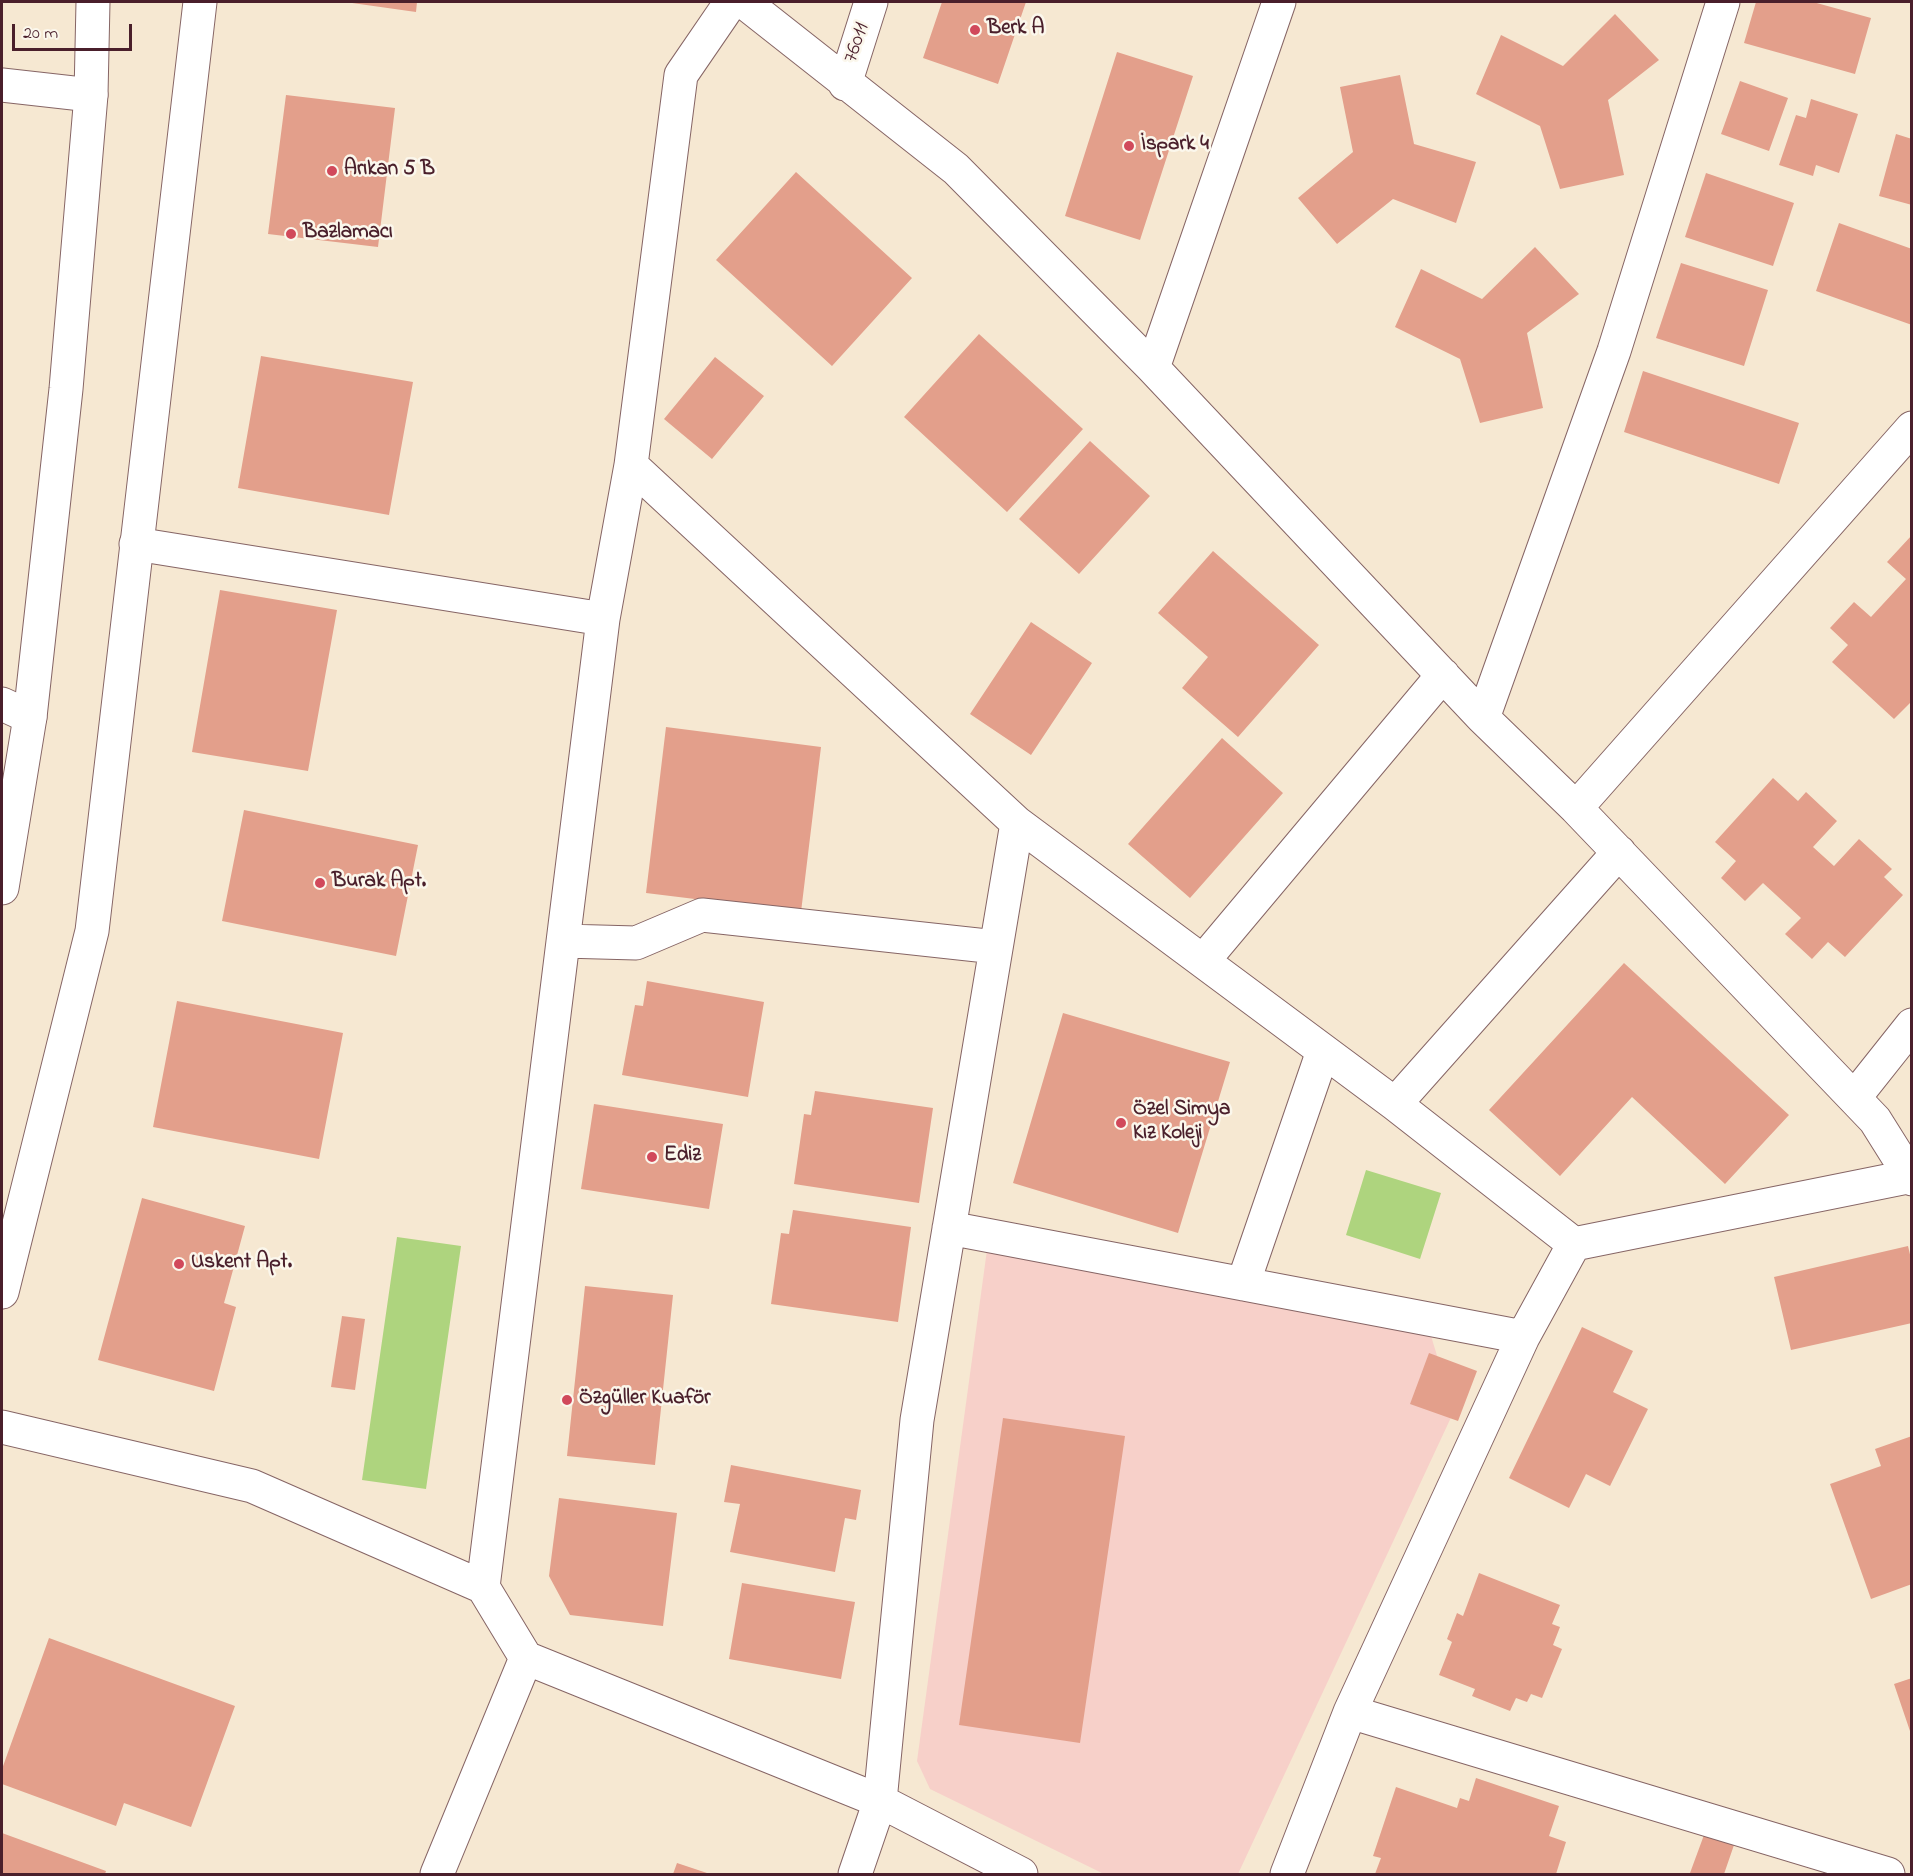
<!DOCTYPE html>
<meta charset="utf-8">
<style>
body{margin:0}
#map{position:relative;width:1913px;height:1876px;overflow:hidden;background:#f6e8d2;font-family:"Indie Flower",sans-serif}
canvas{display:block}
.frame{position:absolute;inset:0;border:3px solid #4a1f2b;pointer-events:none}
.scale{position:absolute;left:12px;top:24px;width:120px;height:27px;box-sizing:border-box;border:3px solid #4a1f2b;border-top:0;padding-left:8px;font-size:18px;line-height:21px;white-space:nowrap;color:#4a1f2b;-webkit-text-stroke:4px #fbf7ec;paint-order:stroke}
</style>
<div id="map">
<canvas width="1913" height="1876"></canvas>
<div class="frame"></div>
<div class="scale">20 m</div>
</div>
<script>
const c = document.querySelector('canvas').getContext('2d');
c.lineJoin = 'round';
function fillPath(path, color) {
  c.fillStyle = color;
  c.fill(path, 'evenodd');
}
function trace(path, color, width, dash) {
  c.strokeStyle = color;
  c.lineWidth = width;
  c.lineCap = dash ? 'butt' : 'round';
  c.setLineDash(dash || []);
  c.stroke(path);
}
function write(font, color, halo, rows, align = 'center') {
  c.font = font + ' "Indie Flower",sans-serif';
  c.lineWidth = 5;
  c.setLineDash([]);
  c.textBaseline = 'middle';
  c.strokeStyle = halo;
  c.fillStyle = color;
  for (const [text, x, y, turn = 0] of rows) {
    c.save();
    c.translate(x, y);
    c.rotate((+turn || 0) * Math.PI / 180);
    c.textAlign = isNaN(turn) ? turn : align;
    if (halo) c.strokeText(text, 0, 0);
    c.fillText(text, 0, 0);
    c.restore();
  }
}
const built = new Path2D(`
 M987 1250 1431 1336 1454 1411 1238 1874H1104L930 1789 917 1761Z`);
const green = new Path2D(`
 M1366 1170 1441 1193 1420 1259 1346 1235Z
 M397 1237 461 1246 426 1489 362 1480Z`);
const building = new Path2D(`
 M345 2H417L416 12Z
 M942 2H1026L998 84 923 58Z
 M1756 2H1813L1871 18 1855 74 1744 43Z
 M1615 14 1659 60 1608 100 1624 175 1560 189 1540 126 1476 94 1501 35 1563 66Z
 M1117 52 1193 76 1140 240 1065 216Z
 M1400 75 1414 144 1476 162 1456 223 1393 199 1337 244 1298 198 1353 152 1340 87Z
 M1740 81 1788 98 1769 151 1721 134Z
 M286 95 395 108 378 247 268 234Z
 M1811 99 1858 114 1839 173 1816 165 1813 176 1779 165 1796 115 1806 118Z
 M1896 134 1912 139V205L1879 196Z
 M796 172 912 278 832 366 716 260Z
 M1706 173 1794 203 1773 266 1685 237Z
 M1839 223 1912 249V325L1816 291Z
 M1535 247 1579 294 1527 333 1543 408 1480 423 1460 359 1395 327 1421 269 1482 299Z
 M1681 263 1768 290 1744 366 1656 338Z
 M979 334 1083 429 1007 512 904 417Z
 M261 356 413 382 389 515 238 488Z
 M715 357 764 396 712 459 664 419Z
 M1643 371 1799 423 1779 484 1624 432Z
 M1090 441 1150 496 1079 574 1019 519Z
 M1912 535V701L1894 719 1832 662 1848 645 1830 628 1854 602 1871 617 1906 579 1887 562Z
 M1213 551 1319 645 1238 737 1182 688 1208 657 1158 613Z
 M220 590 337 610 308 771 192 752Z
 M1031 622 1092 663 1031 755 970 714Z
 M666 727 821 747 801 912 646 893Z
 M1222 738 1283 793 1190 898 1128 844Z
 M1773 778 1798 801 1806 792 1837 821 1813 847 1834 866 1859 839 1892 869 1884 877 1903 895 1845 957 1828 942 1812 959 1785 934 1801 918 1763 883 1745 901 1721 878 1736 861 1715 842Z
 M244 810 418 845 396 956 222 921Z
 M1624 963 1789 1115 1725 1184 1632 1097 1560 1176 1489 1110Z
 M647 981 764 1002 748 1097 622 1075 635 1005 643 1006Z
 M177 1001 343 1033 319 1159 153 1127Z
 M1063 1013 1230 1062 1178 1233 1013 1183Z
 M815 1091 933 1108 919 1203 794 1184 804 1114 811 1115Z
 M594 1104 723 1124 709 1209 581 1189Z
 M142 1198 245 1226 224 1303 236 1307 214 1391 98 1360Z
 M793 1210 911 1227 898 1322 771 1304 781 1233 789 1234Z
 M1908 1246 1912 1263V1323L1791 1350 1774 1277Z
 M585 1286 673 1295 655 1465 567 1456Z
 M342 1316 365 1319 355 1390 331 1387Z
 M1582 1327 1633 1351 1613 1392 1648 1409 1610 1486 1586 1474 1569 1508 1509 1478Z
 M1429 1353 1477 1371 1458 1421 1410 1404Z
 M1003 1418 1125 1436 1080 1743 959 1725Z
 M1912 1436V1584L1871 1599 1830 1484 1881 1466 1875 1449Z
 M731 1465 861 1490 856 1520 845 1518 835 1572 730 1552 740 1504 724 1502Z
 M559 1498 677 1513 663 1626 570 1615 549 1576Z
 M1479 1573 1560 1605 1552 1624 1560 1627 1553 1645 1562 1649 1542 1698 1531 1694 1527 1702 1516 1698 1510 1711 1472 1696 1475 1689 1439 1675 1452 1642 1447 1639 1457 1613 1463 1616Z
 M742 1583 855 1602 841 1679 729 1659Z
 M49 1638 235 1706 191 1827 124 1803 116 1826 2 1784V1769Z
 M1912 1678V1734H1911L1894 1684Z
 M1476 1778 1559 1806 1549 1836 1566 1842 1556 1874H1375L1381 1858 1373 1856 1396 1787 1457 1808 1460 1798 1469 1801Z
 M2 1833 106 1871 105 1874H2Z
 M1704 1835 1734 1845 1724 1874H1695L1690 1873Z
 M677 1863 710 1874H673Z`);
const minor = new Path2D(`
 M744 2 956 169 1153 368 1483 718 1614 351 1723 2
 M845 84 871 2
 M2 85 91 95
 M1153 368 1279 2
 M631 465 1017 823 1395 1104 1574 1244 1912 1176
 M136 544 603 619
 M2 704 30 717
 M1483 718 1576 808 1875 1120 1912 1179
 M1576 808 1912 428
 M563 941 636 943 702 915 996 947
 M1203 961 1443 675
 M1854 1098 1912 1025
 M1395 1104 1619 852
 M949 1228 1523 1337
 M1243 1284 1323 1051
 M2 1427 252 1486 483 1587 526 1658 880 1801 1021 1874
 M483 1587 603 619 631 465 681 75 731 2
 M1350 1712 1888 1874
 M437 1874 526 1658
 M855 1874 880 1801 917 1420 1017 823
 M1287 1874 1350 1712 1523 1337 1574 1244`);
const major = new Path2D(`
 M2 888 30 717 66 389 91 95 93 2
 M2 1292 92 931 200 2`);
const markers = [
 [975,30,6,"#d1495b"],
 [1129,146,6,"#d1495b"],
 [332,171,6,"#d1495b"],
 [291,234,6,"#d1495b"],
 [320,883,6,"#d1495b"],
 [1121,1123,6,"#d1495b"],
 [652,1157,6,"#d1495b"],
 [179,1264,6,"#d1495b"],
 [567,1400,6,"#d1495b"]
];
const poiNames = [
 ["Berk A",987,30],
 ["İspark 4",1141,146],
 ["Arıkan 5 B",344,171],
 ["Bazlamacı",303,234],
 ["Burak Apt.",332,883],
 ["Özel Simya",1133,1111],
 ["Kız Koleji",1133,1135],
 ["Ediz",664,1157],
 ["Uskent Apt.",191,1264],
 ["Özgüller Kuaför",579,1400]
];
const streetNames = [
 ["76011",858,43,-72]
];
fillPath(built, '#f7d0c9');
fillPath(green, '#aed47e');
fillPath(building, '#e39f8b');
trace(minor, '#866565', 35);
trace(major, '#866565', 35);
trace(minor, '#fff', 33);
trace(major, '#fff', 33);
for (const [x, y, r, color] of markers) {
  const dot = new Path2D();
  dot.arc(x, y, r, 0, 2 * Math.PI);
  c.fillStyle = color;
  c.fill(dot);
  trace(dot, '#fbf7ec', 2);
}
write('bold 21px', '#4a1f2b', '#fbf7ec', poiNames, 'left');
write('21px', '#4a1f2b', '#fbf7ec', streetNames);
</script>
